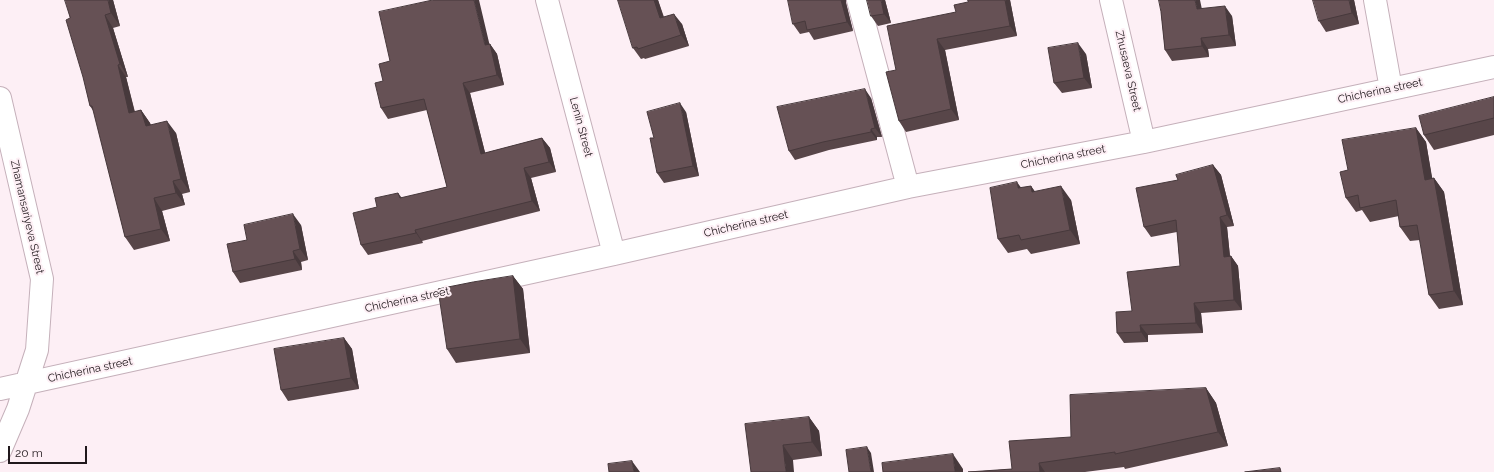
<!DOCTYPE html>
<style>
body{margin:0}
#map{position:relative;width:1494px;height:472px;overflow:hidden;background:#fdeff5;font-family:Raleway,sans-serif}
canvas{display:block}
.scale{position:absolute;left:8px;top:446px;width:79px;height:18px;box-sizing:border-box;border:2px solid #20181c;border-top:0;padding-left:5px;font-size:12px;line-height:14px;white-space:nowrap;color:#20181c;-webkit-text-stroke:3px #fdeff5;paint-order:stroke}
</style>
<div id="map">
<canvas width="1494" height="472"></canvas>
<div class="scale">20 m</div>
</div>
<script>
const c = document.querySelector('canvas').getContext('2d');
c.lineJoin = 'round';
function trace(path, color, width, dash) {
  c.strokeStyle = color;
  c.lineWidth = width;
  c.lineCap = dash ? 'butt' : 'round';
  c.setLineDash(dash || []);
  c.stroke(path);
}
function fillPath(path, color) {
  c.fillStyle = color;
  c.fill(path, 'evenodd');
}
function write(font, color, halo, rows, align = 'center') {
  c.font = font + ' Raleway,sans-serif';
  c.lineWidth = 4;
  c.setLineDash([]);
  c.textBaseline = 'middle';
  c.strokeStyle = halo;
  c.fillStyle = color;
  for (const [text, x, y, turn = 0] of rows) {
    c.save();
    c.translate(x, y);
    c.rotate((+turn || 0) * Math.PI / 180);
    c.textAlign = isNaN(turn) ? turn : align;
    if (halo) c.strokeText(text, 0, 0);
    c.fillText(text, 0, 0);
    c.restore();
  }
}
const minor = new Path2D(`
 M547 0 614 254
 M858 0 908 187
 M1111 0 1144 142
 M1375 0 1391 89
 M0 98 42 279 37 350 18 409 0 451
 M0 389 614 254 908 187 1144 142 1494 67`);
const wall = new Path2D(`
 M113 0 120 26 113 28 128 77H126L135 112 141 110 150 123 151 125 176 133 190 192 182 194 185 205 162 211 170 241 134 250 125 237 94 112 90 106 70 18Z
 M618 0H658L664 17 682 24 689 46 645 59 644 58 641 59 633 48Z
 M788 0H846V3L853 31 814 40 809 32 800 34 793 24Z
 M885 0 891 23 878 26 871 16Z
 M1010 0 1017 36 945 50 959 120 906 132 899 121 896 70 956 12Z
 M1354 0 1359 24 1326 32 1319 21Z
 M1202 8 1232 16 1236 46 1208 49 1209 57 1172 61 1165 50 1161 12Z
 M490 44 497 54 504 85 470 93 485 153 542 138 550 148 556 172 531 178 540 211 422 241 423 243 368 255 361 245 377 207 398 193 402 198 447 187 427 110 388 119 381 108 383 81 390 61Z
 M1086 54 1092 88 1062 93 1054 83Z
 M1494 97V135L1434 150 1424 135Z
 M871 98 882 137H877V140L829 150 795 160 789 151Z
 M686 112 699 176 664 183 657 173Z
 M1416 128 1426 142 1432 179 1434 178 1444 192 1463 305 1439 309 1429 295 1420 240 1410 241 1400 227 1399 216 1370 222 1362 210 1356 212 1346 198 1348 170Z
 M1213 165 1221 175 1234 226 1227 227 1230 256H1231L1238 266 1242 310 1201 313 1203 333 1148 335V342L1124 343 1117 333 1132 311 1180 266 1177 232 1151 237 1144 227 1178 180Z
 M1031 186 1035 192 1071 200 1080 244 1031 254 1027 249 1008 253 998 239 1021 188Z
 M301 225 308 260 301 262 302 270 240 283 233 272 247 240Z
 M513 276 523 289 530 353 456 363 447 349Z
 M344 338 352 349 359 389 288 401 281 390Z
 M1206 388 1216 403 1228 446 1125 469 1124 467 1085 472H968L1012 469 1071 437Z
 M809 417 819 431 822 456 793 460 751 472Z`);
const shadedWall = new Path2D(`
 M108 0H113L120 26 111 13Z
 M474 0H479L492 55 485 45Z
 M654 0H658L667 29 660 18Z
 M841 0H846V3L853 31 847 22Z
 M881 0H885L891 23 884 14Z
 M1005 0H1010L1017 36 1010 26Z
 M1195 0H1200L1204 19 1197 9Z
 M1349 0H1354L1359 24 1352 13Z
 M1225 6 1232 16 1236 46 1229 35Z
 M674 14 682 24 689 46 681 35Z
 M105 15 113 28 128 77 120 64Z
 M1201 38 1208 49 1209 57 1202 46Z
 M937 39 945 50 959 120 951 109Z
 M1078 43 1086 54 1092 88 1084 78Z
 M490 44 497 54 504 85 497 75Z
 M118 65 126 77 138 126 129 113Z
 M463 83 470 93 488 164 481 154Z
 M865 89 871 98 882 137 875 128Z
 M680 103 686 112 699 176 693 166Z
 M141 110 150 123 154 138 146 126Z
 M167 121 176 133 190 192 181 179Z
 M1416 128 1426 142 1435 194 1425 180Z
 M871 129 877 137V140L871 132Z
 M542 138 550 148 556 172 549 162Z
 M1213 165 1221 175 1234 226 1227 215Z
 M524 168 531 178 540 211 532 201Z
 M1434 178 1444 192 1463 305 1454 291Z
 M173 181 182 194 185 205 176 193Z
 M1017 182 1027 196 1018 188Z
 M1031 186 1041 200 1032 192Z
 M1061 186 1071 200 1080 244 1070 230Z
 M154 198 162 211 170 241 161 229Z
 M293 214 301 225 308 260 300 249Z
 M1220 217 1227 227 1231 267 1224 257Z
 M415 230 422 241 423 243 416 233Z
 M293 251 301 262 302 270 295 259Z
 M1231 256 1238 266 1242 310 1234 300Z
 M513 276 523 289 530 353 520 339Z
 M1194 303 1201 313 1203 333 1196 323Z
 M1140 325 1148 335V342L1141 332Z
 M344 338 352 349 359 389 351 378Z
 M1206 388 1216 403 1228 446 1218 432Z
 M809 417 819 431 822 456 812 442Z
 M783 445 793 460 794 472H786Z
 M867 447 871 453 874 472H871Z
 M953 454 963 469V472H955Z
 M632 461 640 472H634Z
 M1039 463 1045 472H1040Z`);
const building = new Path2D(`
 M65 0H108L111 13 105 15 120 64 118 65 129 113 141 110 146 126 167 121 181 179 173 181 176 193 154 198 161 229 125 237 92 106H90L83 77 66 20 70 18Z
 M433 0H474L485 45 490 44 497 75 463 83 481 154 542 138 549 162 524 168 532 201 415 230 416 233 361 245 353 213 377 207 375 198 398 193 400 198 447 187 424 99 381 108 375 83 383 81 379 64 390 61 379 12Z
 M618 0H654L660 18 674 14 681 35 638 49 637 47 633 48Z
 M788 0H841L847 22 807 30 805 21 793 24Z
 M867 0H881L884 14 871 16Z
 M968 0H1005L1010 26 937 39 951 109 899 121 886 72 896 70 887 26 956 12 954 5 968 2Z
 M1159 0H1195L1197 9 1225 6 1229 35 1201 38 1202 46 1165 50 1161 12Z
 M1313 0H1349L1352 13 1319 21Z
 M1078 43 1084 78 1054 83 1048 48Z
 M865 89 875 128 871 129V132L823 142 789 151 777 107Z
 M1494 97V118L1424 135 1419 116Z
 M680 103 693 166 657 173 650 138H654L647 112Z
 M1416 128 1425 180 1434 178 1454 291 1429 295 1417 225 1400 227 1396 200 1360 208 1358 195 1346 198 1340 172 1348 170 1342 140Z
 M1213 165 1227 215 1220 217 1224 257 1231 256 1234 300 1194 303 1196 323 1140 325 1141 332 1117 333 1116 312 1132 311 1127 272 1180 266 1176 220 1144 227 1136 188 1178 180 1176 175Z
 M1017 182 1018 188 1031 186 1032 192 1061 186 1070 230 1021 240 1019 235 998 239 990 188Z
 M293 214 300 249 293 251 295 259 233 272 227 244 247 240 244 225Z
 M513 276 520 339 447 349 438 289 473 282Z
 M344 338 351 378 281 390 274 349Z
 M1206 388 1218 432 1115 454V452L1039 463 1040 472H968L1012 469 1009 441 1071 437 1070 395Z
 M809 417 812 442 783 445 786 472H751L745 424Z
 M867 447 871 472H849L846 450Z
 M953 454 955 472H883L882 463Z
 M632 461 634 472H609L608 464Z
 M1280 468 1281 472H1245Z`);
const streetNames = [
 ["Zhusaeva Street",1128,71,77],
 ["Chicherina street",1380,91,-12],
 ["Lenin Street",581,127,75],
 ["Chicherina street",1063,157,-11],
 ["Zhamansariyeva Street",27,217,77],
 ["Chicherina street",746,224,-13],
 ["Chicherina street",407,300,-12],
 ["Chicherina street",90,370,-12]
];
trace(minor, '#c5b0ba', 24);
trace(minor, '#fff', 22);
fillPath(wall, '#584649');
fillPath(shadedWall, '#47393c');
fillPath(building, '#665155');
trace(building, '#47393c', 1);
write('11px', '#20181c', '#fdeff5', streetNames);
</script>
